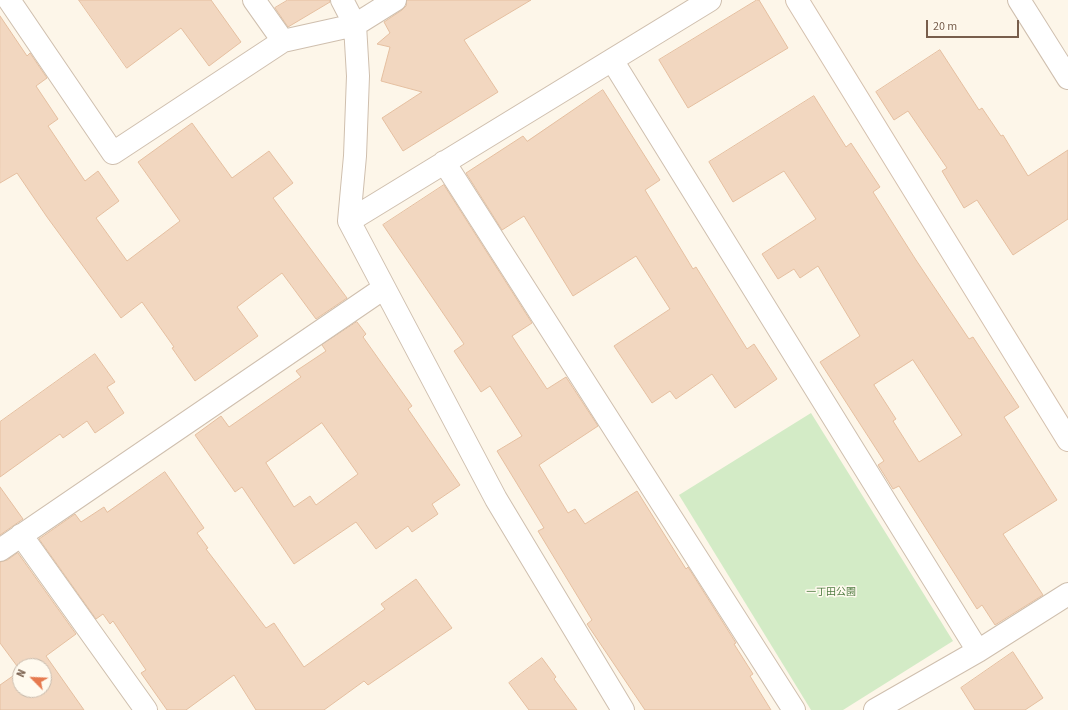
<!DOCTYPE html>
<meta charset="utf-8">
<style>
body{margin:0}
#map{position:relative;width:1068px;height:710px;overflow:hidden;background:#fdf6e9;font-family:"Source Sans 3",sans-serif}
canvas{display:block}
.north{position:absolute;left:12px;top:658px;width:40px;height:40px;box-sizing:border-box;background:#fffaef;border:1px solid #c9bcae;border-radius:50%;rotate:294deg;font-size:11px;font-weight:700;line-height:16px;text-align:center;color:#785e4c}
.north::after{content:'';display:block;margin:auto;width:14px;height:18px;background:#e67a4f;clip-path:polygon(50% 0,100% 100%,50% 72%,0 100%)}
.scale{position:absolute;left:926px;top:20px;width:93px;height:18px;box-sizing:border-box;border:2px solid #785e4c;border-top:0;padding-left:5px;font-size:12px;line-height:14px;white-space:nowrap;color:#785e4c;-webkit-text-stroke:3px #fffaef;paint-order:stroke}
</style>
<div id="map">
<canvas width="1068" height="710"></canvas>
<div class="north">N</div>
<div class="scale">20 m</div>
</div>
<script>
const c = document.querySelector('canvas').getContext('2d');
c.lineJoin = 'round';
function fillPath(path, color) {
  c.fillStyle = color;
  c.fill(path, 'evenodd');
}
function trace(path, color, width, dash) {
  c.strokeStyle = color;
  c.lineWidth = width;
  c.lineCap = dash ? 'butt' : 'round';
  c.setLineDash(dash || []);
  c.stroke(path);
}
function write(font, color, halo, rows, align = 'center') {
  c.font = font + ' "Source Sans 3","Noto Sans JP",sans-serif';
  c.lineWidth = 3;
  c.setLineDash([]);
  c.textBaseline = 'middle';
  c.strokeStyle = halo;
  c.fillStyle = color;
  for (const [text, x, y, turn = 0] of rows) {
    c.save();
    c.translate(x, y);
    c.rotate((+turn || 0) * Math.PI / 180);
    c.textAlign = isNaN(turn) ? turn : align;
    if (halo) c.strokeText(text, 0, 0);
    c.fillText(text, 0, 0);
    c.restore();
  }
}
const green = new Path2D(`
 M811 413 953 641 843 710H811L679 495Z`);
const building = new Path2D(`
 M79 0H211L241 42 209 66 181 28 127 68Z
 M288 0H330V2L288 27 275 8Z
 M407 0H531L464 40 498 92 403 151 382 118 422 92 381 81 390 47 377 44 390 33 384 22 402 10 406 6Z
 M757 0H759L788 48 688 108 659 60Z
 M0 16 27 56 30 53 47 78 36 86 58 119 48 126 85 181 98 171 119 201 96 218 127 261 180 221 138 162 192 123 232 178 269 151 293 183 273 198 347 298 316 319 282 273 237 307 258 336 195 381 172 348 174 347 142 302 121 318 47 217 17 173 0 183Z
 M940 50 979 110 982 108 1001 136 1003 135 1028 176 1068 150V219L1013 255 977 200 964 208 942 171 947 168 908 111 894 120 876 92Z
 M603 90 660 180 645 190 693 269 696 267 747 349 754 344 777 379 735 408 712 374 676 399 670 391 652 403 614 346 670 309 636 256 573 296 524 216 502 230 466 173 523 136 527 141Z
 M814 96 846 147 851 143 880 187 873 192 916 260 969 339 973 337 1019 407 1004 417 1057 500 1003 534 1043 595 995 625 982 605 977 609 899 486 893 489 878 465 884 461 820 362 860 336 818 266 800 278 794 269 778 279 762 254 816 219 784 171 733 202 709 162ZM913 360 962 435 919 462 893 421 896 419 874 385Z
 M444 185 532 323 512 336 547 389 566 377 598 426 539 465 568 513 575 509 585 524 637 491 686 569 688 567 736 643 734 644 753 674 750 676 771 710H645L587 624 592 620 538 531 544 528 497 451 522 436 490 386 481 392 454 351 464 344 383 225Z
 M357 322 366 334 363 337 412 406 408 409 460 485 432 504 438 514 412 532 408 526 376 549 356 522 294 564 242 487 235 492 195 435 221 416 229 427 301 377 296 371 326 351 322 345ZM322 423 358 474 316 505 310 496 294 507 266 463Z
 M95 354 115 382 107 387 124 413 95 433 87 421 63 438 60 434 0 477V422Z
 M165 472 204 528 197 533 208 548 206 549 266 628 274 623 304 667 385 609 381 604 416 579 452 628 368 685 364 681 324 710H256L234 675 186 710H167L141 673 146 670 113 621 110 624 103 614 96 619 39 539 75 514 81 522 104 507 107 512Z
 M0 487 23 519 0 535Z
 M18 553 76 634 46 656 84 710H0V685L20 671V690H44V666H20V670L0 643V562L7 560Z
 M1013 652 1043 698 1025 710H975L961 688Z
 M542 658 556 677 554 679 577 710H529L509 683Z`);
const street = new Path2D(`
 M9 0 113 153 283 41 355 25 395 0
 M254 0 283 41
 M342 0 355 25 358 76 355 156 349 221 496 499 623 710
 M1019 0 1068 78
 M612 60 978 651
 M444 162 794 710
 M349 221 710 0
 M21 535 146 710
 M0 550 384 288
 M875 710 978 651 1068 594`);
const secondary = new Path2D(`
 M797 0 1068 440`);
const parkNames = [
 ["一丁田公園",831,593]
];
fillPath(green, '#d3ebc6');
fillPath(building, '#f2d7c0');
trace(building, '#e5bfa0', 1);
trace(street, '#cfbfae', 24);
trace(secondary, '#d5c1ae', 24);
trace(street, '#fff', 22);
trace(secondary, '#fff', 22);
write('10px', '#517d43', '#fffaef', parkNames);
</script>
